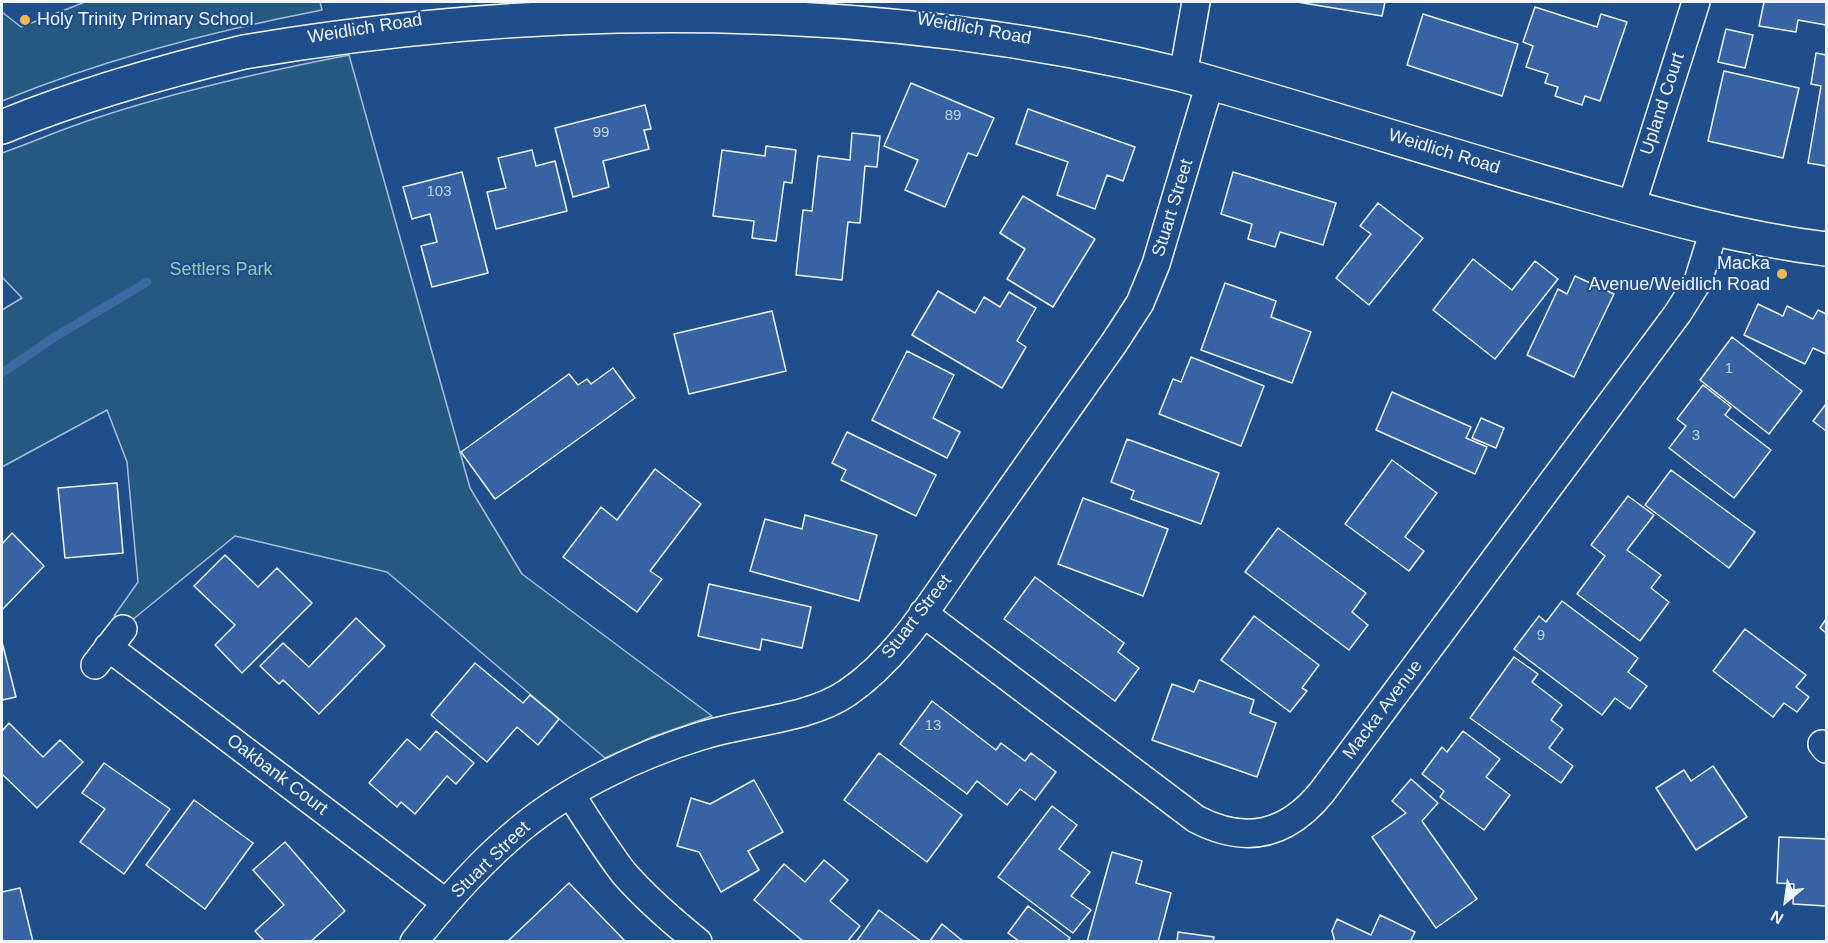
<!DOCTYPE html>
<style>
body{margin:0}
#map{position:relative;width:1828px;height:943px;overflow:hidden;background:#1f4e8c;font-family:Helvetica,sans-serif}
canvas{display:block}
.frame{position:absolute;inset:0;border:3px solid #f2f6ff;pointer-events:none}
.north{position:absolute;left:1756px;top:871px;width:60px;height:60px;-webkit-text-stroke:4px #1f4e8c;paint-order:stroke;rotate:209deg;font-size:16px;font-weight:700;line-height:24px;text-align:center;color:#f2f6ff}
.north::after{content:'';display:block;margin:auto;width:21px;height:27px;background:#f2f6ff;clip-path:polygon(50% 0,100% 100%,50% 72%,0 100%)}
</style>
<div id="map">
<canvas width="1828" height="943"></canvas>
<div class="frame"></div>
<div class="north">N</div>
</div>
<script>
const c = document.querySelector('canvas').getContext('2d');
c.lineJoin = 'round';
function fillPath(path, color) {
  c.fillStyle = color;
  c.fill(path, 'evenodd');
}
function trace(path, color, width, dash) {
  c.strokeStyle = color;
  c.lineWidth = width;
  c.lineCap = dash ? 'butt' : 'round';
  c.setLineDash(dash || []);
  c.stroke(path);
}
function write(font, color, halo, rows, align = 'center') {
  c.font = font + ' Helvetica,sans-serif';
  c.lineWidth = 4.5;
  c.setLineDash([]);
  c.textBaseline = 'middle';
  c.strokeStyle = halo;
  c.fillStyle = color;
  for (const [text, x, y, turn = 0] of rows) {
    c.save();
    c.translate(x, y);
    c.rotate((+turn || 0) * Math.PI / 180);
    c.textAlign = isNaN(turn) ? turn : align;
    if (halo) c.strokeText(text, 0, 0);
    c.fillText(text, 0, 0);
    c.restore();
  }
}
const green = new Path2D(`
 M85 2H320L322 10C213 31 104 59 2 101V12L21 27Z
 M349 55 470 488 522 574 712 716 652 737 605 758 387 572 235 536 126 625 114 616 138 582 127 462 107 410 2 467V310L22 298 2 277V153C30 143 58 131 87 121 173 92 261 72 349 55Z`);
const stream = new Path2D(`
 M2 373 53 338 147 282`);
const building = new Path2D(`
 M1297 2H1385L1382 16Z
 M1764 2H1826V25L1798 20 1796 32 1759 26Z
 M1535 7 1597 27 1601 14 1627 22 1600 101 1585 96 1582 105 1555 96 1558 87 1545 83 1548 74 1526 67 1533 46 1523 42Z
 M1423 14 1518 44 1502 96 1407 65Z
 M1726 29 1753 35 1745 68 1718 62Z
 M1816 53 1826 55V166L1808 163 1821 86 1811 84Z
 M1724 71 1799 88 1783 158 1708 141Z
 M911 83 994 118 977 156 968 153 945 207 905 190 918 160 884 146Z
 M645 105 651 129 644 130 649 149 603 161 609 187 573 197 555 128Z
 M1028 109 1135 147 1123 181 1107 175 1095 209 1057 195 1068 162 1016 144Z
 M852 133 880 136 877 167 865 166 860 223 848 222 842 280 796 275 803 210 812 211 818 156 850 160Z
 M766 146 796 150 792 183 784 182 776 241 752 238 754 221 713 216 722 150 765 156Z
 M532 150 536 166 555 161 567 211 496 229 487 192 506 188 498 158Z
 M462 172 488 273 432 287 421 246 437 242 430 214 412 219 403 187Z
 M1233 172 1336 203 1323 245 1280 232 1275 247 1248 239 1252 224 1221 214Z
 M1023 196 1095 239 1053 307 1007 279 1025 249 1000 233Z
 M1378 203 1423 238 1369 305 1336 278 1371 234 1360 226Z
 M1473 259 1512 290 1535 261 1558 279 1495 359 1433 310Z
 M1575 276 1614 294 1574 377 1527 355 1558 289 1567 294Z
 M1225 283 1276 301 1271 317 1311 332 1292 383 1201 350Z
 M938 291 975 313 984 297 1000 307 1009 292 1036 308 1017 341 1026 347 1002 388 912 335Z
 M1758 304 1783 316 1787 306 1813 319 1818 310 1826 314V354L1813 348 1805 364 1744 335Z
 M772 311 786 371 689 394 674 334Z
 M1732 337 1802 391 1769 434 1700 380Z
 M907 351 954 375 933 418 960 432 947 458 872 420Z
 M1191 357 1264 386 1241 446 1159 414 1173 379 1181 382Z
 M613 368 635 398 495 499 461 452 569 374 578 385 587 379 591 384Z
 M1703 385 1731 407 1725 415 1771 450 1734 498 1669 448 1686 426 1677 419Z
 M1392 392 1471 427 1466 438 1487 447 1475 474 1376 430Z
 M1826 404V431L1813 421Z
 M1481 418 1504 428 1496 448 1472 438Z
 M847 432 936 475 916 516 841 480 846 470 832 463Z
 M1127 439 1219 473 1201 524 1131 499 1134 491 1111 482Z
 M1392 460 1437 493 1405 537 1424 551 1409 571 1345 524Z
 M655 469 701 504 650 571 662 579 637 612 563 557 601 507 617 520Z
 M1671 470 1755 532 1729 568 1645 505Z
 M117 483 123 553 65 558 58 488Z
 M1628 496 1654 515 1627 550 1661 575 1651 588 1669 602 1640 641 1577 594 1605 556 1591 545Z
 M1083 498 1168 529 1143 596 1058 564Z
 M805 515 877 535 859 601 750 571 765 519 802 529Z
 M1278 528 1366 593 1352 612 1368 625 1349 650 1245 572Z
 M12 533 44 566 2 610V544Z
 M225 555 258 587 277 568 312 603 242 673 215 645 235 625 194 586Z
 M1035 577 1124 643 1118 652 1139 668 1115 701 1004 619Z
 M709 584 811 607 802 648 762 639 760 650 698 636Z
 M1562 601 1638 658 1628 672 1647 686 1630 709 1615 698 1602 715 1514 649 1539 616 1546 622Z
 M1254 616 1319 665 1302 688 1307 691 1290 712 1221 660Z
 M356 618 385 646 319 714 283 680 279 684 260 666 283 643 309 667Z
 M1826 619V633L1820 628Z
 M1745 629 1806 675 1796 687 1809 697 1797 712 1784 703 1773 717 1713 671Z
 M2 642 16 697 2 700Z
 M1514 657 1538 674 1532 682 1562 705 1551 720 1563 729 1549 748 1573 766 1561 783 1470 718Z
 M475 663 523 703 530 695 559 719 538 745 517 727 487 762 431 715Z
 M1199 680 1254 700 1250 713 1276 723 1257 777 1152 740 1172 684 1194 692Z
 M932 701 996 750 1001 743 1025 761 1031 753 1056 772 1035 800 1020 789 1007 805 977 781 967 794 900 744Z
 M9 723 43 757 60 740 83 762 37 808 2 774V731Z
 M436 731 474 763 456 784 447 776 415 814 401 802 397 807 369 783 407 739 420 750Z
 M1463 731 1500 759 1486 777 1510 795 1484 830 1440 797 1444 791 1422 774 1442 747 1447 752Z
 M879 753 962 815 927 862 844 800Z
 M104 763 170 809 124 874 80 842 105 809 82 793Z
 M1713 766 1747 817 1696 850 1656 788 1684 770 1691 781Z
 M1411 779 1438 803 1422 821 1477 899 1436 928 1372 837 1406 813 1392 801Z
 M754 780 783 832 748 851 759 870 721 892 699 852 677 846 691 798 710 804Z
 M194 800 253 843 205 909 146 865Z
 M1052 806 1077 825 1059 849 1090 872 1071 896 1091 910 1073 933 998 877Z
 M1779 837 1826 839V906L1793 904 1794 884 1777 883Z
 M285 842 345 911 310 942H265L255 931 284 905 253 870Z
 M1112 852 1142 861 1136 883 1171 893 1158 942H1087Z
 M824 860 848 880 830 901 860 926 847 942H804L754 900 784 864 805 882Z
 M569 883 626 942 508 941Z
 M20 888 33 942H2V892Z
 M1028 906 1070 938 1067 942H1020L1008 933Z
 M879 910 922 942H856Z
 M1380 915 1415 932 1410 942H1335L1332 931 1337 919 1371 935Z
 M942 924 964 942H929Z
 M1178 932 1214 937 1213 942H1177Z`);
const minor = new Path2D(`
 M1183 75 1196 2
 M1631 207 1696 2
 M923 613 1196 819C1246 845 1287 835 1322 792L1678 313 1698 281 1714 230
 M108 647 446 903
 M95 665 123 629
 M1822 744 1826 749
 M571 795C588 821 604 847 623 872 645 898 671 920 698 942
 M414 942C446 901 479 863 519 830 569 788 639 755 701 736 747 721 807 720 847 693 900 657 934 598 970 547 1018 479 1066 411 1114 343L1140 303 1156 264 1210 83`);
const tertiary = new Path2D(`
 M2 127C80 95 161 72 244 52 551 0 879 0 1183 75 1303 109 1423 147 1543 182 1638 209 1728 237 1826 249`);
const markers = [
 [25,20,6,"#ffb74d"],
 [1782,274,6,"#ffb74d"]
];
const numberNames = [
 ["89",953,116],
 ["99",601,133],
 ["103",439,192],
 ["1",1729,369],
 ["3",1696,436],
 ["9",1541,636],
 ["13",933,726]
];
const poiNames = [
 ["Holy Trinity Primary School",37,20],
 ["Macka",1770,264,"right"],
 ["Avenue/Weidlich Road",1770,285,"right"]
];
const streetNames = [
 ["Weidlich Road",365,29,-9],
 ["Weidlich Road",974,29,10],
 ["Upland Court",1663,104,-72],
 ["Weidlich Road",1444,152,17],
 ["Stuart Street",1173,208,-73],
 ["Stuart Street",917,617,-52],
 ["Macka Avenue",1383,710,-53],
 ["Oakbank Court",277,775,37],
 ["Stuart Street",491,860,-44]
];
const parkNames = [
 ["Settlers Park",221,270]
];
fillPath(green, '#245a82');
trace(green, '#a8bbd7', 1.5);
trace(stream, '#3b69a3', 9);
fillPath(building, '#3563a3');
trace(building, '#f2f6ff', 1.5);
trace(minor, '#f2f6ff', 30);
trace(tertiary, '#f2f6ff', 36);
trace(minor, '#1f4e8c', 27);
trace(tertiary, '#1f4e8c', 33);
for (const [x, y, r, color] of markers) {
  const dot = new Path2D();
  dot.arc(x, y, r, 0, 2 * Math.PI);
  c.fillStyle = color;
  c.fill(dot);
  trace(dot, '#1f4e8c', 2);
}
write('15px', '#c3d1e8', null, numberNames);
write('18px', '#f2f6ff', '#1f4e8c', poiNames, 'left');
write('18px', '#f2f6ff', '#1f4e8c', streetNames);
write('18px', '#97c8a6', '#1f4e8c', parkNames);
</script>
